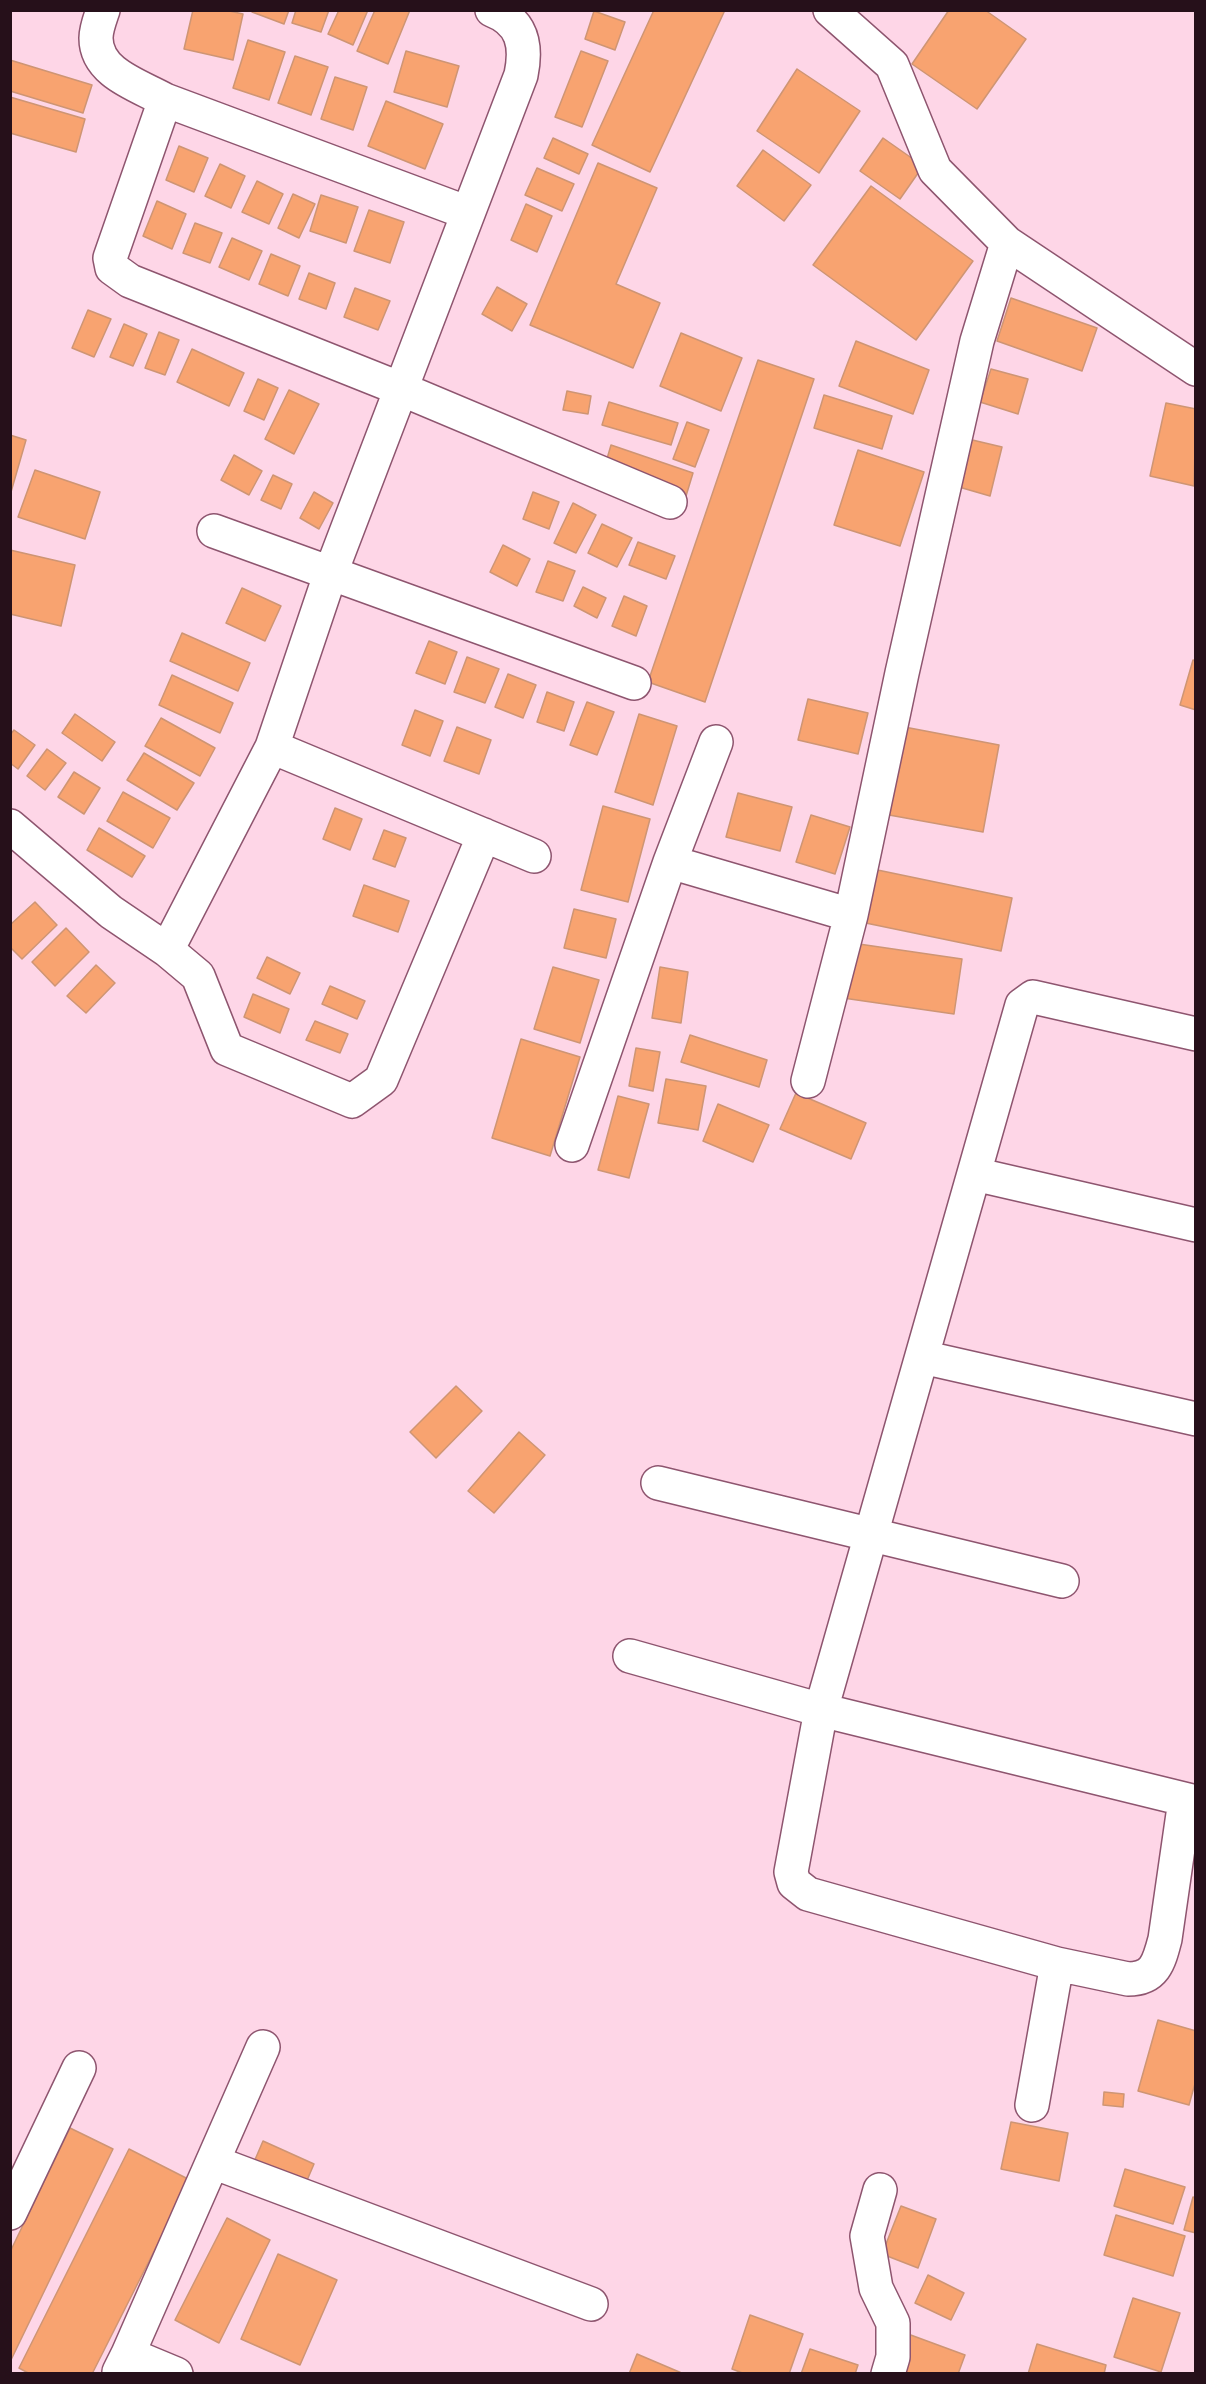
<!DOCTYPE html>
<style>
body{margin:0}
#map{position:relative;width:1206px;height:2384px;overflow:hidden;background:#fed6e7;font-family:"Zilla Slab",serif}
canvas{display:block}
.frame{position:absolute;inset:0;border:12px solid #26101a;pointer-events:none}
</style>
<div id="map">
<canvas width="1206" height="2384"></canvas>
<div class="frame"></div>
</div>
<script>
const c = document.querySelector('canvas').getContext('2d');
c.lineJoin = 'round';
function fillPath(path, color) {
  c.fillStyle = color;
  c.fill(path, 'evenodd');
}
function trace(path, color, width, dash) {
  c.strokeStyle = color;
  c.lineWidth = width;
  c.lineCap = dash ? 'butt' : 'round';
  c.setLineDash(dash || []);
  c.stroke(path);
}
const building = new Path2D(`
 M193 10H225L243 14 233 60 184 49Z
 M253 10H289L284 24 252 12Z
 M296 10H329L321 32 292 23Z
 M339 10H368L353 45 328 34Z
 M375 10H410L388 64 357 51Z
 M654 10H725L650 172 592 145Z
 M949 10H985L1026 39 977 109 912 64Z
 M594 11 625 22 615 50 585 39Z
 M248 40 285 52 269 100 233 88Z
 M406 51 459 66 447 107 394 92Z
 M581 51 608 61 582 127 555 117Z
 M295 56 328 67 311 115 278 103Z
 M10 60 92 85 83 113 10 91Z
 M797 69 860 111 819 173 757 131Z
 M335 77 367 87 353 130 321 119Z
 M10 97 85 119 76 152 10 133Z
 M386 101 443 124 425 169 368 146Z
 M553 138 588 154 579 174 544 158Z
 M883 138 923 166 900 199 860 171Z
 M179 146 208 158 194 192 166 180Z
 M763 150 811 185 784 221 737 186Z
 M598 163 657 188 616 284 660 303 633 368 530 325Z
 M220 164 245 176 231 208 205 196Z
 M537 168 574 184 562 211 525 195Z
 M257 181 283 194 269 224 242 212Z
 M871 186 973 261 916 340 813 265Z
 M293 194 315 204 299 238 278 228Z
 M321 195 358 207 346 243 310 231Z
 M157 201 186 214 172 249 143 236Z
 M526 204 552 216 537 252 511 240Z
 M369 210 404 222 390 263 354 251Z
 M195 223 222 233 210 263 183 253Z
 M232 238 262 251 249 280 219 267Z
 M271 254 300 266 288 296 259 284Z
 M309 273 335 283 326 309 299 299Z
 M497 287 527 304 512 331 482 314Z
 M355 288 390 301 378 330 344 317Z
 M1011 298 1097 328 1082 371 997 341Z
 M88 310 111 319 94 357 72 348Z
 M124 324 147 334 133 366 110 357Z
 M159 332 179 340 165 375 145 368Z
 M681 333 742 358 721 411 660 386Z
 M856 341 929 370 913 414 839 386Z
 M192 349 244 373 229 406 177 382Z
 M758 360 814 379 705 702 648 682Z
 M991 369 1028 379 1018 414 980 402Z
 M258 379 278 388 264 420 244 411Z
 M289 390 319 404 294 454 265 439Z
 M567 391 591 396 588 414 563 410Z
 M824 395 892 416 882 449 814 428Z
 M609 402 678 423 671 445 602 425Z
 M1166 403 1196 409 1194 486 1150 476Z
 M687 422 709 430 695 467 673 459Z
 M10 435 26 440 11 492H10Z
 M964 438 1002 447 990 496 952 485Z
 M611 445 693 473 686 496 604 469Z
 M858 450 924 472 900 546 834 525Z
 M234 455 262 471 249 495 221 480Z
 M35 470 100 492 85 539 18 517Z
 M273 475 292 484 281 509 261 500Z
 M314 492 333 503 319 529 300 518Z
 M533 492 559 502 549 529 523 519Z
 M573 503 596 515 576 553 554 543Z
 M602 524 632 538 617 567 588 553Z
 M638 542 675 556 666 579 629 565Z
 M503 545 530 559 517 586 490 572Z
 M10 550 75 565 61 626 10 614Z
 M548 561 575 571 563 601 536 592Z
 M583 587 606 598 597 618 574 606Z
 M242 588 281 606 265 641 226 623Z
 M624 596 647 606 636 636 612 626Z
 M182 633 250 663 238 691 170 661Z
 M429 641 457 652 445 684 416 673Z
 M467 657 499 669 485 703 454 692Z
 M1193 660 1196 661V710L1180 705Z
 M508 674 536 685 523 718 495 707Z
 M172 675 233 703 220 733 159 705Z
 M547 692 574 702 564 731 537 722Z
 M808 699 868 713 858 754 798 740Z
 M587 702 614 712 597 755 570 745Z
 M415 710 443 721 430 756 402 745Z
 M75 714 115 742 102 761 62 733Z
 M639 714 677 726 653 805 615 792Z
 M161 718 215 748 200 776 145 746Z
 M894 725 999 745 983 832 878 813Z
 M457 727 491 740 479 774 444 761Z
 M14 730 35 745 18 769 10 763V735Z
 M47 749 66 763 45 790 27 776Z
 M144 753 194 783 177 810 127 780Z
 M74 772 100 788 84 814 58 797Z
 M123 792 170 818 153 848 107 821Z
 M738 793 792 807 780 851 726 837Z
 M603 806 650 819 628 902 581 890Z
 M335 808 362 819 350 850 323 839Z
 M811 815 850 827 835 874 796 862Z
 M99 828 145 856 132 877 87 850Z
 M384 830 406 838 395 867 373 859Z
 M868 868 1012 898 1001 951 856 921Z
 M364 885 409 901 398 932 353 916Z
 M35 902 57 925 22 959 10 947V925Z
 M574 909 616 919 606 958 564 948Z
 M66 928 89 952 55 986 32 962Z
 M852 943 962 959 954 1014 843 998Z
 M267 957 300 973 290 994 257 978Z
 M96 965 115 983 86 1013 67 996Z
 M553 967 599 980 580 1043 534 1029Z
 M660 967 688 972 681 1023 652 1018Z
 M330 986 365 1001 357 1019 322 1004Z
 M253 994 289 1009 280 1033 244 1017Z
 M315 1021 348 1034 340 1053 306 1040Z
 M690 1035 767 1060 759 1087 681 1062Z
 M521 1039 580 1057 550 1156 492 1138Z
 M636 1048 660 1052 653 1091 629 1086Z
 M666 1079 706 1086 698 1130 658 1123Z
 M796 1093 866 1123 851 1159 780 1129Z
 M618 1096 649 1104 629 1178 598 1170Z
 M718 1104 769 1125 753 1162 703 1141Z
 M456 1386 482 1411 436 1458 410 1432Z
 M519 1432 545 1455 494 1513 468 1491Z
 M1158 2020 1196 2031V2080L1189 2105 1138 2091Z
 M1104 2092 1124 2094 1123 2107 1103 2105Z
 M1011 2122 1068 2133 1059 2181 1001 2169Z
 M70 2128 113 2149 10 2362V2252Z
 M263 2141 314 2164 305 2185 254 2162Z
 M129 2149 190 2180 92 2374H30L19 2368Z
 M1125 2169 1185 2187 1173 2224 1114 2206Z
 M1193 2197 1196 2198V2233L1184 2230Z
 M901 2206 936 2219 918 2268 882 2254Z
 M1116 2215 1185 2236 1173 2276 1104 2255Z
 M227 2218 270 2240 219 2343 175 2320Z
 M278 2254 337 2280 300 2365 241 2339Z
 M928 2275 964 2293 951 2320 915 2303Z
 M1133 2298 1180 2313 1161 2372 1114 2357Z
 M750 2315 803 2334 789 2374H745L732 2369Z
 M908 2334 965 2355 958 2374H893Z
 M1037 2344 1106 2365 1104 2374H1028Z
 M810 2349 858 2365 855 2374H801Z
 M637 2354 684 2374H629Z`);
const minor = new Path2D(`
 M103 10C100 19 96 29 96 38 96 73 138 85 165 100
 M830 10 892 65 935 170 1007 243 1196 369
 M468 213 165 100 110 258 112 268 130 281 401 389 670 502
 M214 531 634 683
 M716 742 670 862 851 915
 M272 747 534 856
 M10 826 111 912 167 950 272 747 331 572 521 75C527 46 523 22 492 10
 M167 950 198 976 227 1049 352 1101 381 1080 484 835
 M808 1081 851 915 902 673 977 341 1007 243
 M572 1145 670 862
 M974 1174 1196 1225
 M922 1357 1196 1419
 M658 1483 1062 1581
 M630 1656 821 1710 1196 1802
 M1057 1964 808 1894 794 1883 791 1872 821 1710 1022 1005 1033 997 1196 1034
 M1032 2105 1057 1964 1128 1979C1155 1979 1159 1962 1165 1939L1185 1800
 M213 2162 591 2304
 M880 2190 867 2236 876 2288 893 2323V2357L888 2374
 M10 2213 79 2068
 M128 2354 263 2047
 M119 2372 128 2354 176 2374`);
fillPath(building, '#f8a370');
trace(building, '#ce9574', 1.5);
trace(minor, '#8e556f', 36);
trace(minor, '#fff', 33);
</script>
